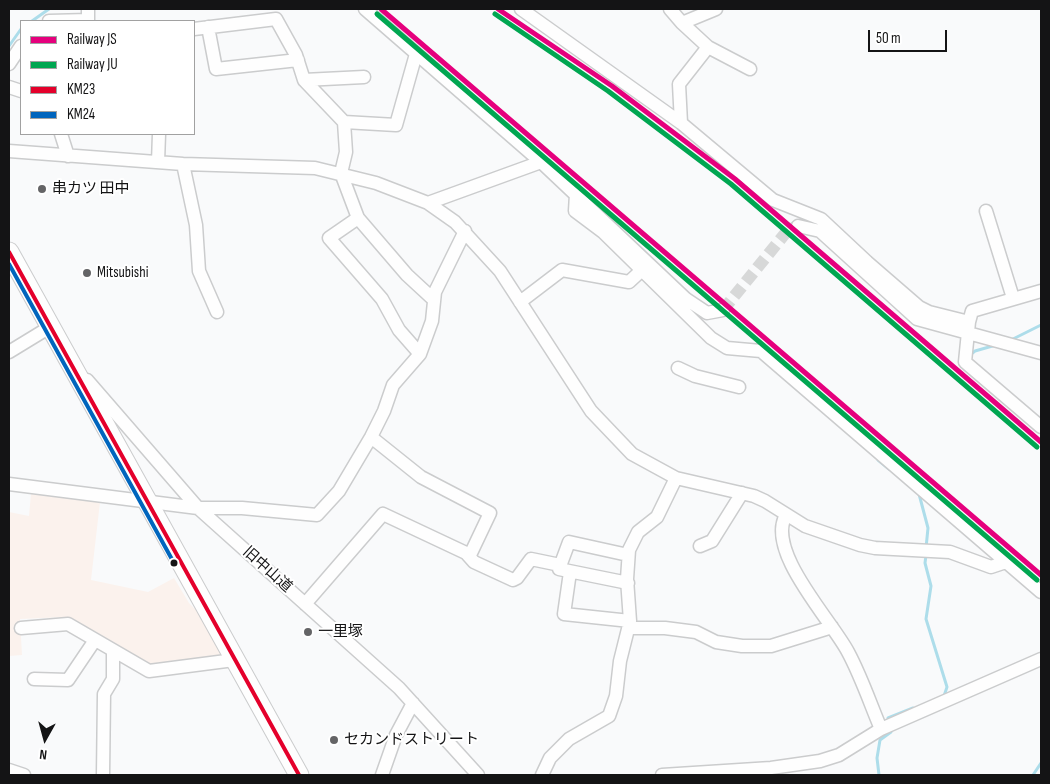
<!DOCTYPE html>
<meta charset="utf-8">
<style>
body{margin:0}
#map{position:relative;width:1050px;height:784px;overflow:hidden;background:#f9fafb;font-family:"Sofia Sans Condensed",sans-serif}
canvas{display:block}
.frame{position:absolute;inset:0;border:10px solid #141415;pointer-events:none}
.legend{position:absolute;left:20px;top:20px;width:175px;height:115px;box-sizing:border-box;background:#fff;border:1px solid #a1a1a1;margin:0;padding:6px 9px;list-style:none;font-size:15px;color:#141415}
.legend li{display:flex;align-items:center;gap:10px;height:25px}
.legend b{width:25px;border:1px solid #a1a1a1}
.north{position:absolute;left:20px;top:714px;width:50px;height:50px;-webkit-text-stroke:4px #fff;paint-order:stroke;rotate:187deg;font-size:14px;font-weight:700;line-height:20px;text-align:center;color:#141415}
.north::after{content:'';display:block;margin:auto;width:18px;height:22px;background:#141415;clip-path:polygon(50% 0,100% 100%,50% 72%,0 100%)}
.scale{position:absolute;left:868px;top:30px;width:79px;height:22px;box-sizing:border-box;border:2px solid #141415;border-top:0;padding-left:6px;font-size:15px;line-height:18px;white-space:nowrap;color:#141415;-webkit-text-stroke:4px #fff;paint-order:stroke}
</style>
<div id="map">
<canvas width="1050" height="784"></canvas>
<div class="frame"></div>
<ul class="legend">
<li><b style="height:6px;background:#e5007d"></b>Railway JS</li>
<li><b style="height:6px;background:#00a651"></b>Railway JU</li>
<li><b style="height:6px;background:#e4002b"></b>KM23</li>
<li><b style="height:6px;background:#0065bd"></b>KM24</li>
</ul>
<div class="north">N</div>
<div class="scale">50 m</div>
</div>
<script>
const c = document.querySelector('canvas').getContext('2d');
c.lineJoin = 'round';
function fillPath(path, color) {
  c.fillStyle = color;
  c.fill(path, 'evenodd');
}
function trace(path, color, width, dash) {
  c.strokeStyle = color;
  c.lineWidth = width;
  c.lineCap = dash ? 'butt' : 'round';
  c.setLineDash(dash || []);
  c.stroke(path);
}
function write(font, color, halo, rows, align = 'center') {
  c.font = font + ' "Sofia Sans Condensed","Noto Sans JP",sans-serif';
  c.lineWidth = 4;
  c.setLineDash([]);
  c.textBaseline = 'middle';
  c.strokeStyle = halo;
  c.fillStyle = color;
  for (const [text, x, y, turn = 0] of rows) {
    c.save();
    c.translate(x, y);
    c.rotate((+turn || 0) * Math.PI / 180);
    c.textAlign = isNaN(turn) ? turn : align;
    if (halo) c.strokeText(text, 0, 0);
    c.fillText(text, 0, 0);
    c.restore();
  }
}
const commercial = new Path2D(`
 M31 494 100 502 91 580 148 592 174 578 189 603 203 617 222 656 148 664 66 617 20 619 22 655 9 656V512L29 516Z`);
const stream = new Path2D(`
 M32 21 49 9
 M9 46 21 29
 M1013 339 1041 325
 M970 355 975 351 996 345
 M880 459 878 460 889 469
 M919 494 928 528 926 548
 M926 555 925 563 931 586 926 619 947 687 944 696
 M889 723 888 718 913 708
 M879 775 877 758 880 740 891 732 890 729
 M1033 775 1041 763`);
const minorTunnel = new Path2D(`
 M723 310 788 230 798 226`);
const minor = new Path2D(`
 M365 9 541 162 686 299 707 313 723 310
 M521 9 681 123 773 200 821 219 867 262 919 307 929 312 969 322 965 362 1041 427
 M670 9 682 23 708 47 679 84 681 123
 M49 21 88 20V9
 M682 23 716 9
 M208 27 216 69 298 60
 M194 29 276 19 296 55 304 80 364 77
 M708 47 750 69
 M416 54 396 125 344 122 346 152 341 173 358 218 407 275 433 299
 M9 64 21 46
 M304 80 344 122
 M9 87 21 91
 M61 134 68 156
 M9 151 183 164 315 168 376 183 428 203 455 222 500 271 591 411 632 454 676 478 754 496 765 501 805 526 860 545 875 548 950 552 991 567 1006 562
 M158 162 159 134
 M183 164 196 225 199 271 217 312
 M576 194 575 211 603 232 711 338 727 348 761 351 1041 592
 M428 203 541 162
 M986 211 1013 298
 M358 218 329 238 382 299 399 330 420 354
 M798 226 820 231 917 319 1041 353
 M520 302 562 270 629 282 642 270
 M969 322 972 311 1041 291
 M9 352 50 327
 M678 368 695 376 739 387
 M87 380 198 508 399 688 478 775
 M9 484 198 508H242L317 515 339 491 371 437 384 411 393 385 420 354 432 321 435 292 465 231
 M786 515C765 551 832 621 848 652 861 676 870 703 881 729
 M700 546 712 541 742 493
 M466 553 474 562 513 580 517 578 531 559 560 565
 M570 572 564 614 630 621
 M628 583 559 569 569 542 628 555
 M305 604 383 514 466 553H471L490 513 421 477 371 437
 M21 628 68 624 149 671 234 660
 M629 628H665L696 632 716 642 742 646H771L832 627
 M34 679 68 680 95 640
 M9 770 24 775
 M103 775 104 694 113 679V651
 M382 775 396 735 413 703
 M542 775 550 758 569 739 609 716 616 696 620 661 630 621 627 579 629 550 638 532 657 517 676 478
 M662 775 771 768 820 761 839 755 881 729 1041 659`);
const highway = new Path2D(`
 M9 252 299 775`);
const bus1 = new Path2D(`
 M9 252 299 775`);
const bus2 = new Path2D(`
 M9 264 174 563`);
const rail1 = new Path2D(`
 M381 9 1041 575
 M498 9 612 86 735 179 1041 442`);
const rail2 = new Path2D(`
 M377 14 1037 580
 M495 14 608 91 731 184 1037 447`);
const markers = [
 [42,189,5,"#646466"],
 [87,273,5,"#646466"],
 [174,563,4.5,"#141415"],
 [308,632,5,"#646466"],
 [334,740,5,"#646466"]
];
const poiNames = [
 ["串カツ 田中",52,189],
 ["Mitsubishi",97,273],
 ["一里塚",318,632],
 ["セカンドストリート",344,740]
];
const streetNames = [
 ["旧中山道",267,570,42]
];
fillPath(commercial, '#fbf2ed');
trace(stream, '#adddea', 3);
trace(minorTunnel, '#d7d8d8', 12, [12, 6]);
trace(minor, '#cbcccd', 15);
trace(highway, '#cbcccd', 21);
trace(minor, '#fefefe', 12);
trace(highway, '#fefefe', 19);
trace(bus1, '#e4002b', 4);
trace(bus2, '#0065bd', 4);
trace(rail1, '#e5007d', 5);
trace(rail2, '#00a651', 5);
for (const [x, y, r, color] of markers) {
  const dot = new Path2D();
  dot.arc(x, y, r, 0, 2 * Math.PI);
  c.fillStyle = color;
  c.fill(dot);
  trace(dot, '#fff', 2);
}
write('15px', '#141415', '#fff', poiNames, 'left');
write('15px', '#141415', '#fff', streetNames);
</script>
